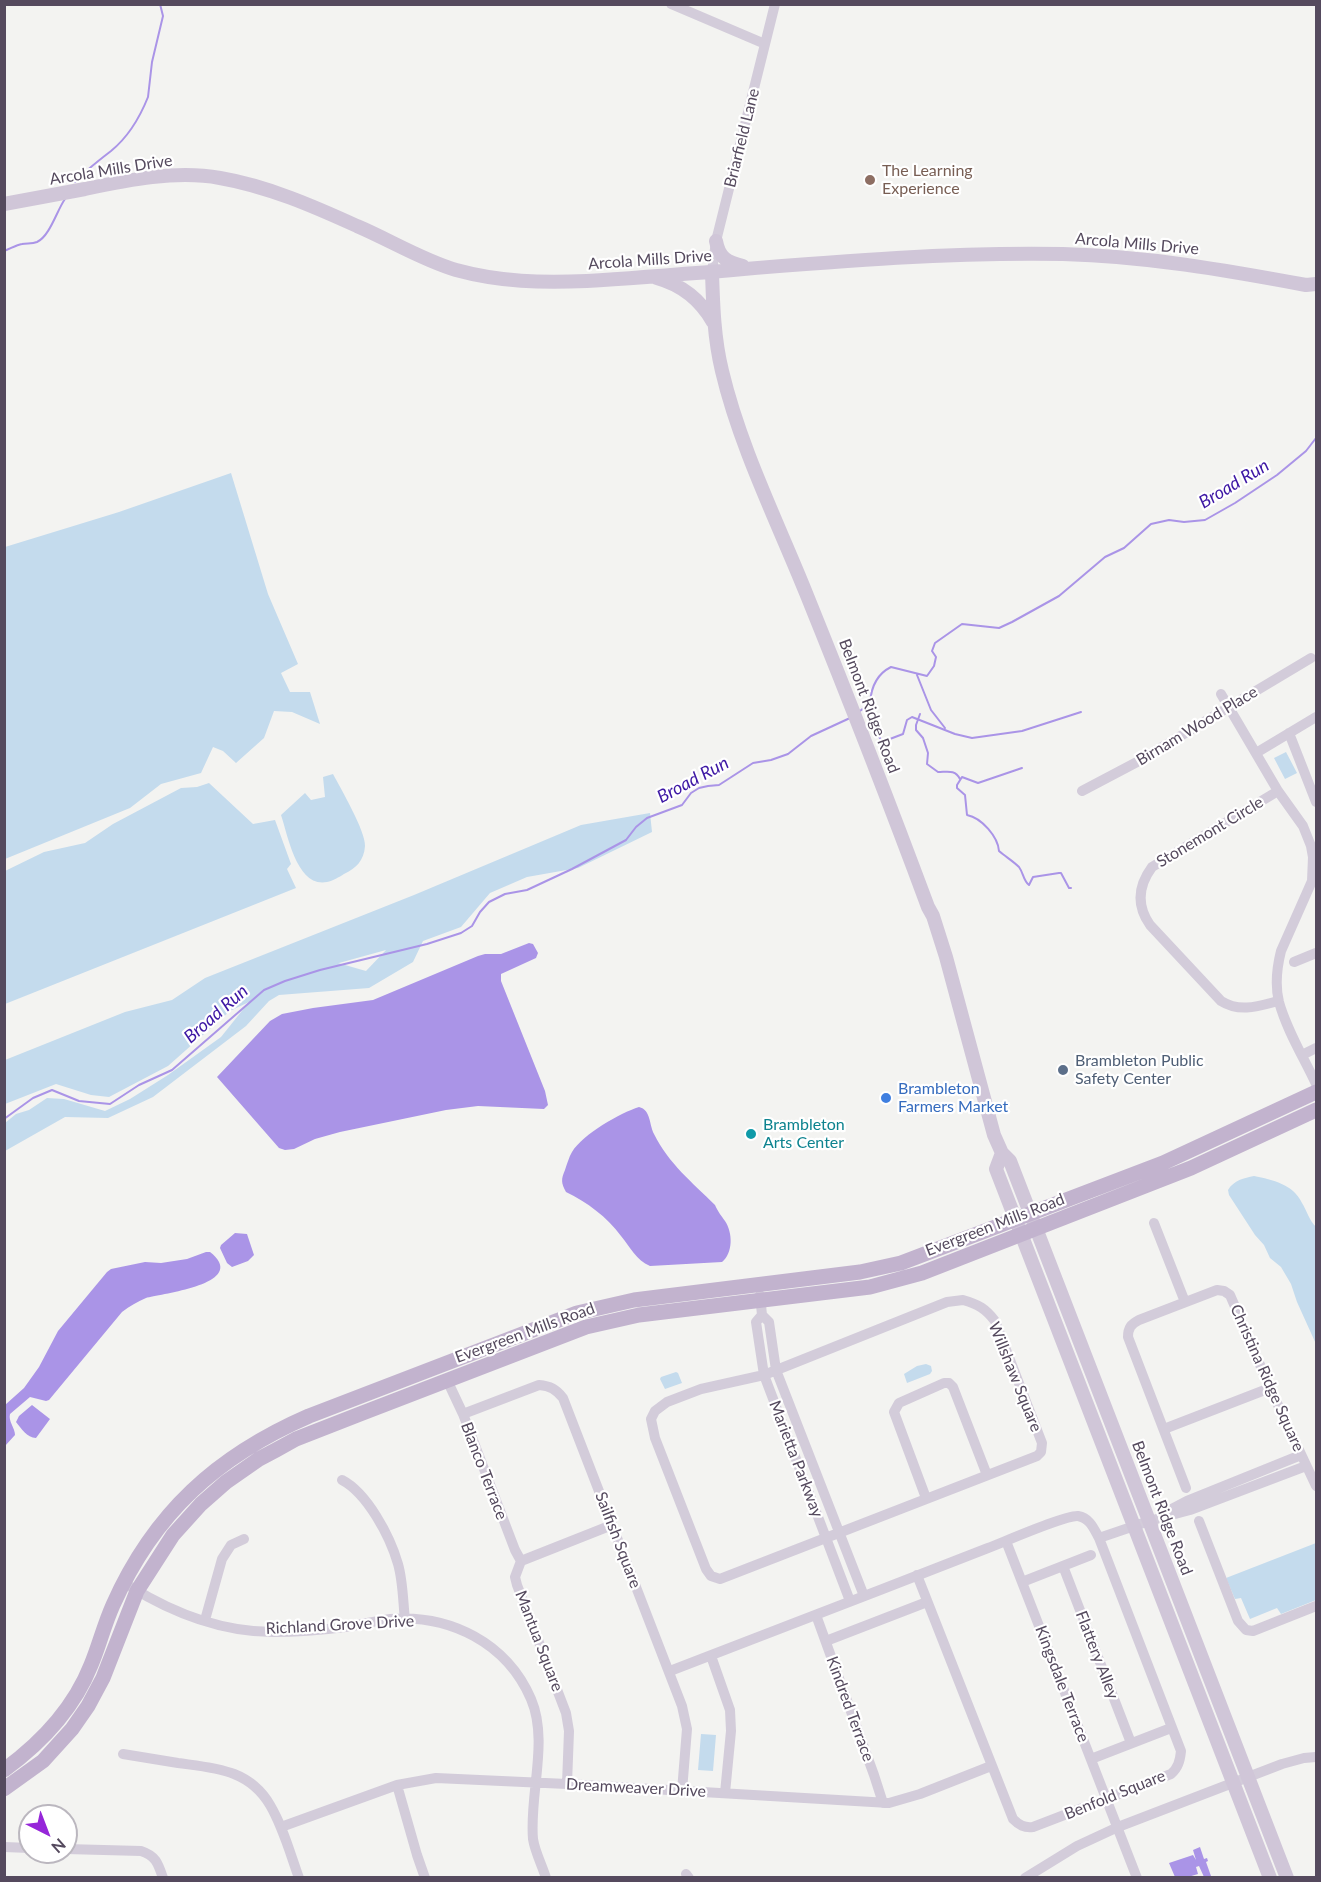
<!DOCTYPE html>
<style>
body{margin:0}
#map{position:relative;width:1321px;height:1882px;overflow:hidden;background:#f3f3f1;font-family:Lato,sans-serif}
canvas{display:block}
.frame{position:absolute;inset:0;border:6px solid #554a5e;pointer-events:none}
.north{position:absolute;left:18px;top:1804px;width:60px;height:60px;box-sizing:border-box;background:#fff;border:2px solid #bbb7bf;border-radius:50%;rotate:138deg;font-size:16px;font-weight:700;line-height:24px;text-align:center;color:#554a5e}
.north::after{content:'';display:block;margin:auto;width:21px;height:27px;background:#9626d9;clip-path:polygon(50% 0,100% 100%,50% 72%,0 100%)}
</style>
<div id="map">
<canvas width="1321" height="1882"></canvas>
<div class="frame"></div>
<div class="north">N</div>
</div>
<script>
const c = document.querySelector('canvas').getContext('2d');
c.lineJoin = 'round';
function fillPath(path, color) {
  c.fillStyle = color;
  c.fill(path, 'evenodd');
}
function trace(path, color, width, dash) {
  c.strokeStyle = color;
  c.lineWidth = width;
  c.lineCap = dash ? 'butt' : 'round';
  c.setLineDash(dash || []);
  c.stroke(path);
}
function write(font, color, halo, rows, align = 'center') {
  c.font = font + ' Lato,sans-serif';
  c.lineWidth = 4.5;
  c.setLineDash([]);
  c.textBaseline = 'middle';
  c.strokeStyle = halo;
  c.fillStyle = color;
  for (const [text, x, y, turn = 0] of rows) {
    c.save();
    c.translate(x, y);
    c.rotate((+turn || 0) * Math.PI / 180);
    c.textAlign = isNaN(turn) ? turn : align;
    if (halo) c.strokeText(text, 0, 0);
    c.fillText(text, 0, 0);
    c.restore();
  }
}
const green = new Path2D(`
 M231 473 268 594 298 664 281 673 290 692H310L320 724 292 712 274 711 264 738 236 763 223 751 213 747 201 773 161 784 130 808 5 859V547L119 512Z
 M1286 752 1297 773 1285 779 1274 758Z
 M333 774C341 789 366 832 365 846 364 861 356 868 344 874 339 877 333 881 327 882 297 888 288 836 281 815L305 793 311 800 325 797 323 777Z
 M209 783 253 824 275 820 291 864 287 869 296 888 5 1004V871L44 852 85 843 113 824 181 788 197 787Z
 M650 813 652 832 578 868 527 877 490 893 461 927 423 941 413 962 369 988 279 995 269 1001 246 1026 153 1097 108 1118 65 1117 5 1151V1123L16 1114 29 1110 47 1098 64 1099 105 1111 130 1099 168 1075 221 1037 249 1002 230 1011 168 1066 109 1097 91 1095 56 1084 5 1104V1060L125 1012 172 1000 205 978 414 895 581 825ZM386 950 366 971 338 963H339Z
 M1254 1176C1273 1180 1293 1184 1302 1203 1307 1211 1309 1220 1316 1227V1344L1297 1302 1291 1284 1281 1267 1270 1258 1264 1245 1255 1235 1229 1195 1228 1190C1234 1180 1244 1178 1254 1176Z
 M926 1364 931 1366 932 1371 930 1374 907 1383 904 1374 917 1366Z
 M676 1372 678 1373 682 1383 665 1389 660 1379 661 1377Z
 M1316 1543V1600L1281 1614 1277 1608 1250 1619 1241 1598 1235 1599 1226 1578Z
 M701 1734 716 1735 713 1771 698 1770Z`);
const water = new Path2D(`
 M529 943 533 944 538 953 536 958 501 974V981L545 1091 548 1105 544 1109 478 1106 446 1110 340 1132 315 1139 294 1149 285 1150 279 1148 217 1077 270 1021 282 1014 313 1008 373 1000 478 956 485 954H501Z
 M639 1107C651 1110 649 1124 654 1134 669 1164 692 1182 715 1205 718 1212 721 1215 725 1221 733 1233 733 1253 722 1262L650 1266C636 1260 631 1248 621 1236 607 1217 587 1202 566 1192 561 1183 561 1179 565 1170 567 1164 569 1157 572 1152 583 1134 620 1113 639 1107Z
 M235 1233 247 1234 254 1255 248 1261 232 1267 227 1263 220 1248 221 1245Z
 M206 1252H210C214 1255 217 1258 219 1262 231 1286 160 1294 146 1298 137 1302 130 1306 122 1312L49 1400 46 1401 30 1397 10 1414C8 1421 15 1428 15 1435L5 1446V1405L24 1388 39 1367 58 1331 107 1272 111 1269 145 1262 161 1263 187 1259Z
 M32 1405 50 1419 36 1438C27 1438 21 1428 16 1422L19 1416Z
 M1200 1847 1204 1859 1207 1858 1208 1861 1206 1862 1211 1876 1204 1877 1199 1866 1196 1867 1198 1874 1188 1877H1175L1169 1863 1193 1855 1196 1860 1193 1850Z`);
const stream = new Path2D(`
 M75 182C86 170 98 161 111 151 127 138 140 117 148 97L152 62 163 16 160 4
 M4 251C10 249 16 245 22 244 27 243 32 244 37 242 50 236 57 210 65 199
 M917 675 931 710 945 728
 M865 707 870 712 871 721 882 742 903 734 907 720 912 717 955 734 972 738 1022 731 1081 712
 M860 711 870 703C871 688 877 674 891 667L927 676 934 666 936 657 932 651 935 643 962 624 999 628 1012 622 1059 596 1105 557 1124 548 1151 524 1169 520 1184 522 1205 520 1235 503 1277 475 1306 451 1316 438
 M920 714 916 725V730L923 738 928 753 927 764 938 772C947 772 955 769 960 779
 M1022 768 978 783 962 777 957 785V788L965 795 967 815C982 818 998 837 999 851 1006 857 1013 861 1019 867 1024 874 1023 880 1029 885L1033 877 1059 873H1061L1069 888H1071
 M4 1119 33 1098 52 1090 79 1101 110 1104 139 1085 172 1070 264 990 285 981 320 970 427 944 461 933 472 926 480 912 489 902 505 894 527 890 572 869 626 840 636 827 647 818 682 805 691 793 699 788 708 786 719 785 753 763 771 760 788 754 811 736 850 718`);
const street = new Path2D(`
 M671 4 765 44
 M712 272 716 241 775 4
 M1221 694 1278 791 1303 826 1311 846 1313 857 1312 881 1281 951C1277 967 1275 986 1279 1002 1287 1031 1304 1058 1316 1084
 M1289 733 1316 802
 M1256 753 1316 717
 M1082 791 1137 762 1311 658
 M1278 791 1152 867C1138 886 1136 905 1150 925L1221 1001C1240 1013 1259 1006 1278 1001
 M1294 962 1316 953
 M1302 1055 1316 1048
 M1154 1223 1185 1302
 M760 1295 762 1315 769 1322 776 1370 864 1596
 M963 1300C978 1304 986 1309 995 1321L1042 1443 1041 1452 1037 1456 720 1579 711 1576 706 1569 655 1438 651 1419 655 1411 667 1402 701 1389 764 1375 947 1302Z
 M762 1315 756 1322 764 1375 850 1601
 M447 1380 463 1414 515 1550 521 1561
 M463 1414 539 1385C550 1386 556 1389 563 1398L682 1706 687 1729 682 1791
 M1164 1429 1270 1388
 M342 1480C367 1493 390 1536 398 1564 403 1581 403 1602 405 1620
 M1186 1488 1128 1337C1128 1328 1131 1324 1139 1320L1217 1290 1224 1291 1230 1295 1270 1388 1316 1486
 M926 1498 894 1412 899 1403 944 1383H949L953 1387 987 1475
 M1166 1512 1187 1501 1301 1455
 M1199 1521 1238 1621 1246 1630 1253 1631 1316 1606
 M1099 1538 1149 1521 1190 1510 1306 1466
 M1006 1541 1137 1878
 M1063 1566 1131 1743
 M1022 1582 1091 1555
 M131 1587C173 1613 223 1632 273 1632 297 1632 322 1630 345 1627 360 1625 375 1621 390 1619 450 1614 507 1643 531 1699 549 1741 529 1795 533 1839 535 1852 542 1865 546 1878
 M816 1615 874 1775 883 1803
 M205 1620 222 1559 231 1545 244 1539
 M826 1641 927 1602
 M711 1656 730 1710 731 1731 725 1793
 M670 1671C776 1631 882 1589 988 1548 1004 1542 1065 1515 1078 1516 1090 1518 1094 1529 1099 1538L1181 1751C1180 1761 1178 1768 1171 1774L1033 1827C1024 1828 1019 1825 1013 1819L917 1575
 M123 1754C141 1757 159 1760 178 1763 214 1768 249 1769 270 1805 283 1827 290 1853 299 1878
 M1091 1759 1171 1728
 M567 1784 569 1731 566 1713 517 1585 515 1577 521 1561 612 1525
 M397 1785 417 1855 425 1878
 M281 1827 397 1785 436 1778 567 1784 889 1803 920 1794 991 1766
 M4 1847 30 1848
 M66 1849 141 1851C156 1856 158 1863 163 1878
 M686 1874 689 1878
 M1025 1878 1077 1846 1118 1827 1282 1764 1304 1758 1316 1757`);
const secondary = new Path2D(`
 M4 204C31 199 58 194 85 189 128 180 176 170 220 178 267 186 313 206 357 226 390 240 422 260 456 270 500 282 542 283 587 281 745 271 905 251 1063 254 1145 256 1225 270 1306 285L1316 284
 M716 241C719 258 727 262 743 266
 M712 272C713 305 714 338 722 371 740 447 777 521 806 593 848 697 889 802 928 907L933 916 946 957 994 1135 1002 1153 1010 1161 1287 1878
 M657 278C682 285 700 299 713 322
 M1002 1153 996 1169 1270 1878`);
const primary = new Path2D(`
 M4 1770C41 1743 74 1708 91 1665 99 1646 104 1625 113 1605 154 1513 217 1456 309 1416L577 1313 634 1300 860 1272 901 1263 1163 1163 1316 1092
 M4 1789 43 1761 72 1729 88 1706 103 1678 137 1591 173 1535 201 1504 226 1482 259 1459 276 1450 296 1439 360 1414 586 1327 639 1315 870 1287 922 1273 1191 1168 1316 1110`);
const markers = [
 [870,180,6,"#8d6e63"],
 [1063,1070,6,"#5c6f8a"],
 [886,1098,6,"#3f7fe0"],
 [751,1134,6,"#0f9aa8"]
];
const streetNames = [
 ["Briarfield Lane",742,138,-76],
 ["Arcola Mills Drive",111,170,-9],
 ["Arcola Mills Drive",1137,244,5],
 ["Arcola Mills Drive",650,260,-4],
 ["Belmont Ridge Road",869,706,69],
 ["Birnam Wood Place",1197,726,-31],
 ["Stonemont Circle",1210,832,-31],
 ["Evergreen Mills Road",995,1225,-21],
 ["Evergreen Mills Road",525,1333,-20],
 ["Willshaw Square",1015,1377,68],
 ["Christina Ridge Square",1267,1378,66],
 ["Marietta Parkway",796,1459,69],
 ["Blanco Terrace",484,1471,69],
 ["Belmont Ridge Road",1162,1508,69],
 ["Sailfish Square",618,1540,69],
 ["Richland Grove Drive",340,1625,-3],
 ["Mantua Square",539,1641,69],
 ["Flattery Alley",1097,1655,69],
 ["Kingsdale Terrace",1062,1684,69],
 ["Kindred Terrace",850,1709,70],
 ["Dreamweaver Drive",636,1788,3],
 ["Benfold Square",1115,1795,-22]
];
const educationNames = [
 ["The Learning",882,171],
 ["Experience",882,189]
];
const serviceNames = [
 ["Brambleton Public",1075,1061],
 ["Safety Center",1075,1079]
];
const shopNames = [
 ["Brambleton",898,1089],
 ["Farmers Market",898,1107]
];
const cultureNames = [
 ["Brambleton",763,1125],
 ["Arts Center",763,1143]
];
const waterNames = [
 ["Broad Run",1234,484,-31],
 ["Broad Run",693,780,-28],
 ["Broad Run",216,1014,-41]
];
fillPath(green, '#c4dbed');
fillPath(water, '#aa94e7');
trace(stream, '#aa94e7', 2);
trace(street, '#d3ccda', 10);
trace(secondary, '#d0c6d8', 14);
trace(primary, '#c2b3ce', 15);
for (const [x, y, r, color] of markers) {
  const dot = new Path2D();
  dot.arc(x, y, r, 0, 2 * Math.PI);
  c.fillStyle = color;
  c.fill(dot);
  trace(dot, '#fff', 2);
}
write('16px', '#554a5e', '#fff', streetNames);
write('16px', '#785e54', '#fff', educationNames, 'left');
write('16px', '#4e5e75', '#fff', serviceNames, 'left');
write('16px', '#366cbe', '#fff', shopNames, 'left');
write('16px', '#0d838f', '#fff', cultureNames, 'left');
write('italic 18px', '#3d17a4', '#fff', waterNames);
</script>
